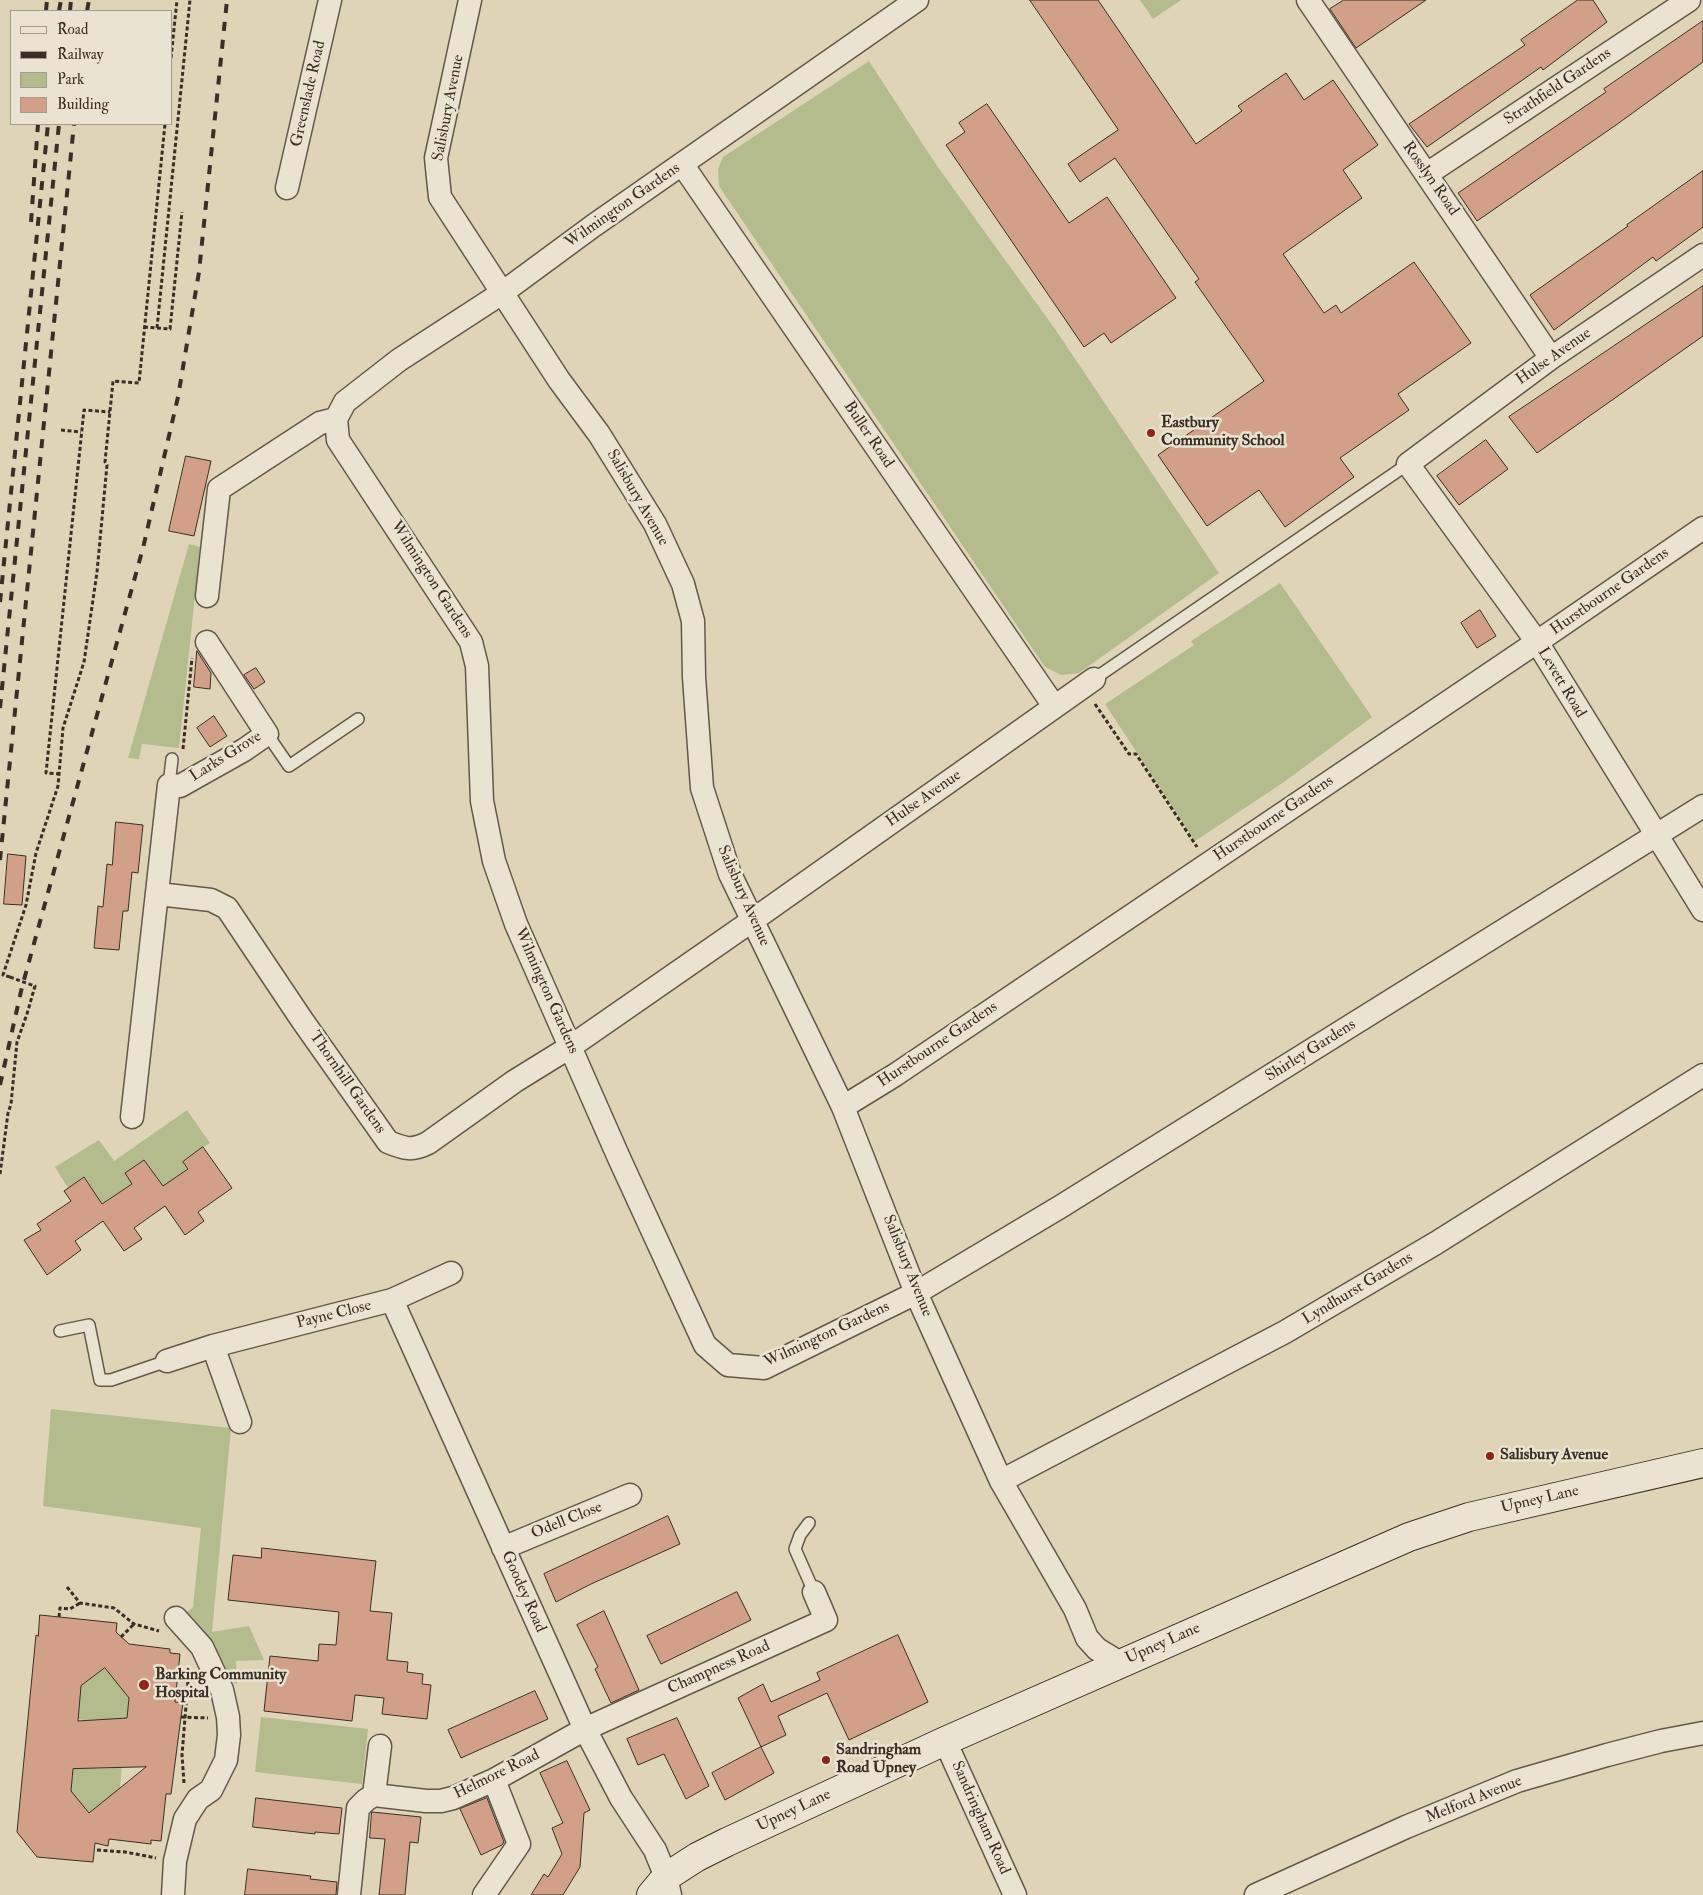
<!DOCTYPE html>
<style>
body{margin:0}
#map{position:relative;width:1703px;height:1895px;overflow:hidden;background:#dfd4b8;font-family:"IM FELL Double Pica",serif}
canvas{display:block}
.legend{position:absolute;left:10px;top:10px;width:162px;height:115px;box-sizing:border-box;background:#eae3d1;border:1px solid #a49b8c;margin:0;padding:6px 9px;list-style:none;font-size:15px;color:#3b2e24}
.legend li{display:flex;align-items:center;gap:10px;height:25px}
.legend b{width:25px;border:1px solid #a49b8c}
</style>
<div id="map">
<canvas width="1703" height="1895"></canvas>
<ul class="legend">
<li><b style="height:6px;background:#eae3d1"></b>Road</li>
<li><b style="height:6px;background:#3b2e24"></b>Railway</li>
<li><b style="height:14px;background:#b4bc8e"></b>Park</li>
<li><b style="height:14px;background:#d2a089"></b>Building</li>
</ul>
</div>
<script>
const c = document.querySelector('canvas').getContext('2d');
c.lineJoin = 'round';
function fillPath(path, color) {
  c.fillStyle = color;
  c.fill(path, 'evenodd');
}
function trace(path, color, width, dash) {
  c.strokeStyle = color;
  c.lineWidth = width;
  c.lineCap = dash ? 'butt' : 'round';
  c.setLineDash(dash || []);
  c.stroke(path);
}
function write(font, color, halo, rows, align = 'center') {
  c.font = font + ' "IM FELL Double Pica",serif';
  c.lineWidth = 5;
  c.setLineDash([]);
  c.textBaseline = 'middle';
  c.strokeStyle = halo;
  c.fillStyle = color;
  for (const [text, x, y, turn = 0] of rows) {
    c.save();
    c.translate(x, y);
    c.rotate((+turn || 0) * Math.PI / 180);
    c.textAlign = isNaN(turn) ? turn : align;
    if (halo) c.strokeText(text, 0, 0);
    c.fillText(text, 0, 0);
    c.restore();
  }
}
const green = new Path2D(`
 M1140 0H1181L1153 19Z
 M869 61 935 163 1055 329 1219 573 1079 673 1061 675 1045 667 719 186 718 169 723 157Z
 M189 544 200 547 179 748 142 744 139 759 128 758Z
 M1280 583 1372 717 1284 782 1195 841 1105 704 1194 645 1191 641Z
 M187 1110 210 1143 183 1161 188 1169 163 1186 144 1160 125 1173 132 1184 102 1204 84 1178 68 1188 55 1167 99 1140 114 1161Z
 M51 1409 231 1428 212 1632 249 1626 264 1660 236 1661 237 1684 230 1680 205 1634 185 1614 193 1607 201 1528 43 1506Z
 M103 1669 111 1670 129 1698 126 1725 78 1719 81 1686Z
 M261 1717 368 1729 362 1784 255 1772Z
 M74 1758 97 1769 112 1768 113 1762 122 1764 120 1788 98 1806 97 1813 88 1812 71 1791Z`);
const building = new Path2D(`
 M1030 0H1098L1196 144 1242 111 1238 106 1286 73 1304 100 1333 80 1378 145 1343 170 1362 198 1283 254 1324 313 1336 305 1341 313 1414 262 1471 343 1398 394 1409 410 1340 458 1354 477 1285 527 1259 490 1207 526 1158 455 1264 381 1195 282 1199 279 1115 158 1080 182 1068 164 1118 130Z
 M1344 0H1426L1356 48 1330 9Z
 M1578 0H1593L1607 22 1543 70 1541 67 1427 147 1409 124 1525 45 1521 40Z
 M1703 21V62L1616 125 1477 221 1458 193 1606 92 1604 89Z
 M987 104 1069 223 1107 197 1176 298 1111 343 1104 333 1084 347 946 145 965 132 959 123Z
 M1703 171V227L1656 261 1653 257 1554 330 1530 295 1628 226 1627 225Z
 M1703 286V336L1537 453 1509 417Z
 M1486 440 1508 469 1459 505 1437 476Z
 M186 456 211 461 194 536 169 531Z
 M1480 610 1496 636 1477 648 1461 623Z
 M197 651 211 673 210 689 194 687Z
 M256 668 265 682 254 689 244 675Z
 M214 716 227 736 210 747 197 728Z
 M116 822 143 825 138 873 132 872 128 911H123L119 950 94 948 98 906 103 907 107 864 112 865Z
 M8 854 26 856 22 905 4 904Z
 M203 1147 232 1188 198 1212 204 1221 185 1235 165 1206 134 1228 142 1239 124 1251 103 1221 75 1241 81 1250 47 1275 24 1240 41 1230 37 1224 71 1201 64 1191 84 1177 102 1204 132 1184 125 1173 144 1160 163 1186 188 1169 183 1162Z
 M668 1516 680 1544 591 1584 556 1602 544 1574Z
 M262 1548 376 1561 370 1611 392 1613 387 1660 408 1662 407 1672 423 1674 422 1684 431 1685 427 1719 382 1714 384 1698 355 1695 352 1721 264 1711 270 1656 318 1661 319 1644 336 1645 339 1612 228 1600 233 1555 261 1558Z
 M737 1592 751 1620 661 1664 647 1636Z
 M604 1611 639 1690 611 1703 595 1669 598 1667 577 1625Z
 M40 1615 117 1623 116 1632 129 1644 170 1649V1653L180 1654 175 1702 183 1703 181 1717 171 1794H166L161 1841 151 1840V1844L109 1839 108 1846 95 1843 93 1862 37 1857 17 1832 36 1635 38 1636ZM105 1668 129 1698 127 1718 78 1721 81 1686ZM146 1767 89 1813 71 1791 73 1769Z
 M898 1635 928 1702 849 1740 827 1693 778 1716 786 1735 761 1747 738 1698 763 1684 771 1702 820 1680 817 1673Z
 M535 1691 548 1719 461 1758 448 1730Z
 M677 1718 709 1786 686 1799 664 1754 638 1765 627 1739Z
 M761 1747 774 1773 725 1800 712 1773Z
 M567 1761 590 1810 584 1813 580 1867 563 1895H531L544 1874 548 1877 562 1854 552 1828 563 1823 540 1773Z
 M256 1798 342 1808 339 1834 315 1832V1834L253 1827Z
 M487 1798 504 1842 502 1845 481 1855 460 1809Z
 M372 1812 421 1817 418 1843 410 1842 405 1895H379L385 1839 370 1838Z
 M248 1869 311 1876 310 1879 337 1882 336 1895H245Z`);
const path = new Path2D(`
 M171 58 177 0
 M144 327 170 329 182 212
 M157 328 190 0
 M61 430 81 432
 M1095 704 1129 754H1136L1197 847
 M183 749 192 658
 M60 774 46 773 84 410 110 412
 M10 977 3 975 26 905 36 853 58 786 63 728 84 662 97 572 107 465 105 462 113 381 139 383 165 124
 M0 1174 8 1113 11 1104 17 1042 27 1014 35 986 26 983
 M67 1587 80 1603 114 1608 134 1624 159 1631
 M59 1617 60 1608 70 1609 80 1603
 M121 1637 134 1624
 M181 1717 208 1718
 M184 1783 182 1755 189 1669
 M97 1850 125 1852 156 1858`);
const lane = new Path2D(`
 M1094 679 1408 464
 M267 734 289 766 358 719
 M169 785 172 759
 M60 1331 89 1325 100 1380H111L167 1361
 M809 1523 800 1535 795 1549 814 1592`);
const street = new Path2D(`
 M470 0 436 158 440 197 559 380 599 434 655 524 683 584 693 621 694 677 702 788 730 874 843 1107 916 1293 1001 1481 1075 1609 1087 1638 1097 1649 1120 1663
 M917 0 593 226 502 293 399 360 345 402 336 419 338 440 471 642 477 666 482 801 494 861 516 924 619 1158 705 1345 728 1365 764 1368 916 1293 1060 1207 1703 806
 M1308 0 1551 358
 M682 164 1054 706
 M1427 174 1689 0
 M287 188 330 0
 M1703 255 1551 358 1408 464 1537 642 1703 910
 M207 596 219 489 320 423 336 419
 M158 894 211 900 227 908 302 1020 388 1142C405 1149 412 1151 428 1143L515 1081 570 1047 753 920 1094 679
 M843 1107 895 1075 1537 642 1703 528
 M132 1117 169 785 180 786 244 750 267 734 207 642
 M392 1300 585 1729 621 1798 655 1850 666 1877 670 1895
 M213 1346 240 1422
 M167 1361 213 1346 392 1300 451 1273
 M1001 1481 1285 1332 1436 1243 1703 1075
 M503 1548 630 1495
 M945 1741 1015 1895
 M374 1795 380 1746
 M173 1895 175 1861 185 1819 198 1799 211 1790 226 1760 229 1735 228 1717 222 1690 202 1647 176 1618
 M349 1895 358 1808 366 1800 374 1795 426 1801H441L453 1798 494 1780 585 1729 826 1620 814 1592
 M484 1895 519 1844 494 1780
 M1256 1895 1406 1827 1517 1781 1607 1755 1661 1741 1703 1733`);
const secondary = new Path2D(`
 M651 1895 666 1877 697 1857 727 1842 945 1741 1409 1537 1469 1517 1703 1463`);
const rail = new Path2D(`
 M46 11 47 0
 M59 11 61 0
 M70 11 71 0
 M87 11 89 0
 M31 222 38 124
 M0 602 48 124
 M0 708 59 124
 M0 860 74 124
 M0 1085 22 987 143 548 178 397 199 272 227 0`);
const pathBridge = new Path2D(`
 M10 977 26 983`);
const markers = [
 [1151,433,5,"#8f2418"],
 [1490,1456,5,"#8f2418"],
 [144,1685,6,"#8f2418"],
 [826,1760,5,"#8f2418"]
];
const streetNames = [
 ["Strathfield Gardens",1558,87,-34],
 ["Greenslade Road",309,94,-77],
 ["Salisbury Avenue",449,108,-79],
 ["Rosslyn Road",1430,179,55],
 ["Wilmington Gardens",623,206,-35],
 ["Hulse Avenue",1554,357,-35],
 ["Buller Road",868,435,56],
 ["Salisbury Avenue",637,498,60],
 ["Wilmington Gardens",431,580,57],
 ["Hurstbourne Gardens",1610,592,-35],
 ["Levett Road",1561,683,59],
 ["Larks Grove",226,757,-32],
 ["Hulse Avenue",924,799,-35],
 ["Hurstbourne Gardens",1274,819,-34],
 ["Salisbury Avenue",743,896,66],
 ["Wilmington Gardens",546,991,66],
 ["Hurstbourne Gardens",938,1045,-34],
 ["Shirley Gardens",1311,1051,-32],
 ["Thornhill Gardens",347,1083,55],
 ["Salisbury Avenue",907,1266,68],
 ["Lyndhurst Gardens",1358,1289,-31],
 ["Payne Close",334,1315,-14],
 ["Wilmington Gardens",827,1335,-25],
 ["Upney Lane",1540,1500,-13],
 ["Odell Close",567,1521,-22],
 ["Goodey Road",523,1592,66],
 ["Upney Lane",1163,1644,-24],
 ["Champness Road",719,1668,-24],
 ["Helmore Road",497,1775,-26],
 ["Melford Avenue",1474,1800,-22],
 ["Upney Lane",794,1811,-25],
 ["Sandringham Road",980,1818,66]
];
const poiNames = [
 ["Eastbury",1161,424],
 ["Community School",1161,442],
 ["Salisbury Avenue",1500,1456],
 ["Barking Community",155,1676],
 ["Hospital",155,1694],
 ["Sandringham",836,1751],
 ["Road Upney",836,1769]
];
fillPath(green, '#b4bc8e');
fillPath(building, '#d2a089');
trace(building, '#3b2e24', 1);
trace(lane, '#645849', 14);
trace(street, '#645849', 25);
trace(secondary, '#3b2e24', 30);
trace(path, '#3b2e24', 3, [4, 2.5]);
trace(lane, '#eae3d1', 11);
trace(street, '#eae3d1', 22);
trace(secondary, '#eae3d1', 28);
trace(rail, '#3b2e24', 4, [9, 9]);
trace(pathBridge, '#3b2e24', 3, [4, 2.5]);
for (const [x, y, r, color] of markers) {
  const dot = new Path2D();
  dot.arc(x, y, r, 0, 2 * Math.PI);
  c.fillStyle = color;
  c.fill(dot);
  trace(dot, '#eae3d1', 2);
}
write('16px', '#3b2e24', '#eae3d1', streetNames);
write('bold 16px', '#3b2e24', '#eae3d1', poiNames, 'left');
</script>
